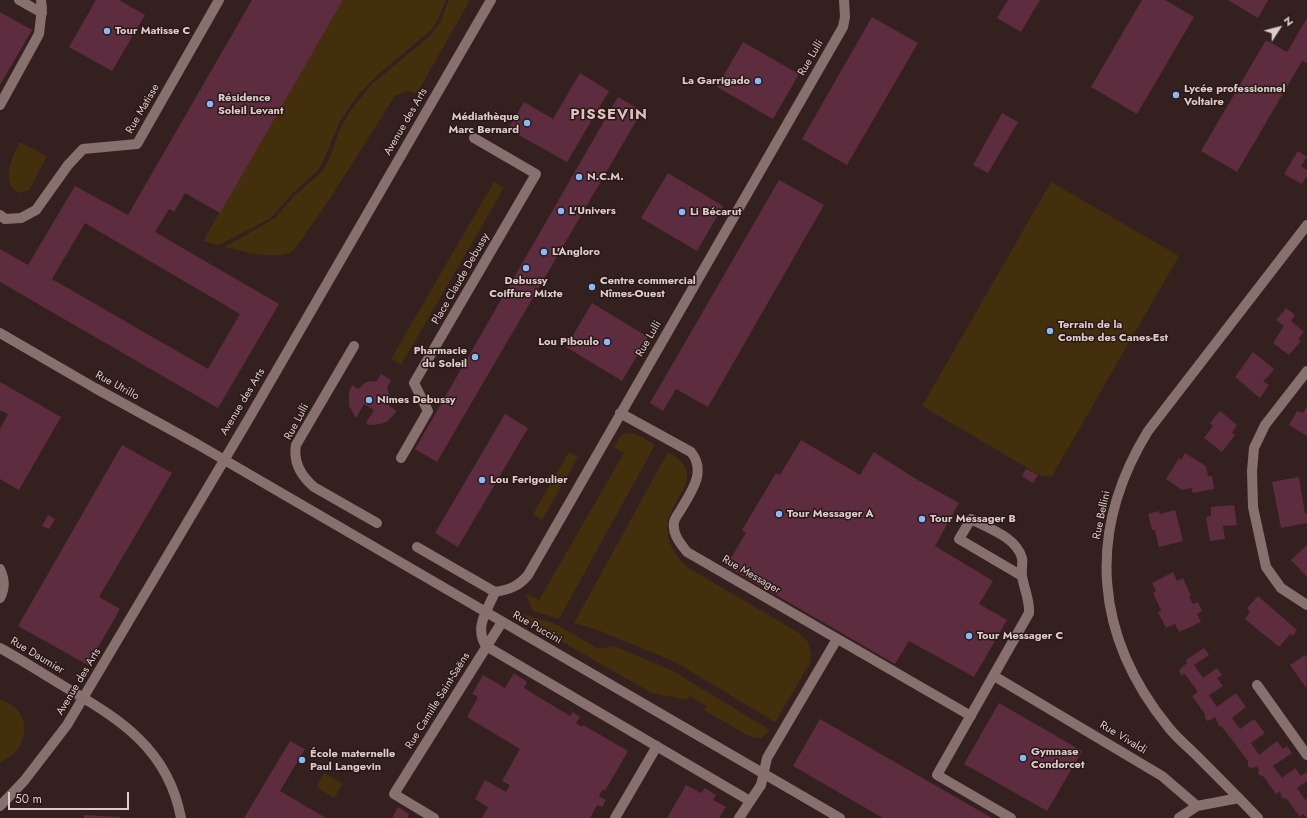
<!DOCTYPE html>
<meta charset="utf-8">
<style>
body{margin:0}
#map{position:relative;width:1307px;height:818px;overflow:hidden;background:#34211f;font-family:Jost,sans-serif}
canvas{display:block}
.north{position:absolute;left:1259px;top:8px;width:40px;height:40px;-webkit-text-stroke:3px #2a1716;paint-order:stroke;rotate:54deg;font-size:11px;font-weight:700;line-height:16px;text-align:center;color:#dbcdcc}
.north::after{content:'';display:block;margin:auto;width:14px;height:18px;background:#dbcdcc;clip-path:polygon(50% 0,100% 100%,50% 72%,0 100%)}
.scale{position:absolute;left:8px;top:792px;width:121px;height:18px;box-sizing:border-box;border:2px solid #dbcdcc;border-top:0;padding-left:5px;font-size:12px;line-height:14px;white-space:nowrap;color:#dbcdcc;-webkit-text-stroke:3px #2a1716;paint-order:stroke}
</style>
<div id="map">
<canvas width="1307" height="818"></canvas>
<div class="north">N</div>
<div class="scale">50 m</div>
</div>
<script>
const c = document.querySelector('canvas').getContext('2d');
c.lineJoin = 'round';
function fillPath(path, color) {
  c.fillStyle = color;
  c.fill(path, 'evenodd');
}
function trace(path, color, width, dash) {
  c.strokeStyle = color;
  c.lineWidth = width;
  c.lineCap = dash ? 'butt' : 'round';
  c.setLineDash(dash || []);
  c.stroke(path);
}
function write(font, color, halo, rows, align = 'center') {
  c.font = font + ' Jost,sans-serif';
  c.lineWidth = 3;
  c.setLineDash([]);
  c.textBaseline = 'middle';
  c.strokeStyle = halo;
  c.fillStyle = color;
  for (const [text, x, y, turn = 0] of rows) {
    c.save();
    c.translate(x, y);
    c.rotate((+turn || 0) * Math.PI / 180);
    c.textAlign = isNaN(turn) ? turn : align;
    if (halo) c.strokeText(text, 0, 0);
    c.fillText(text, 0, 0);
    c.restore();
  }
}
const green = new Path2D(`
 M343 0H446L438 19 431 30 373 79 354 100 339 123 322 164 317 171 293 193 271 218 221 244H214L203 241Z
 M449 0H470L417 93 407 91 395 96 329 200 294 250C276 262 245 251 225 247L275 218 296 194 322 172 330 157 339 131 351 110 372 84 429 37 440 23Z
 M20 142 47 156 29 190 19 193C0 183 11 159 20 142Z
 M494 182 504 188 401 365 391 359Z
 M1051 182 1179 256 1052 476 1043 477 922 406Z
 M625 433 636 434 655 445 559 619 533 611 525 593 539 600 624 453 614 447 619 438Z
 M569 452 578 457 542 520 533 514Z
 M668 452C702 472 683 487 671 512 662 531 671 554 687 567L799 633 808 642 811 654 810 663 775 722 677 663 598 630 574 623Z
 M511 611 553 623 599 649 614 646 673 671 770 730 761 738 751 737 704 710 706 706 690 696 687 700 652 693 510 612Z
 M0 700C34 708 31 751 0 762Z
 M324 773 343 784 334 798 316 787Z`);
const building = new Path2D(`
 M96 0H119L145 15 112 71 69 47Z
 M252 0H343L220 213 185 193 174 212 169 209 155 232 279 304 218 408 0 282V249L28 265 75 186 128 215ZM85 223 240 314 208 369 52 279Z
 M1008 0H1040L1021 32 997 18Z
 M1142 0H1165L1194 17 1137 114 1091 87Z
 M1228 0H1268L1258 18Z
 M0 12 32 30 0 85Z
 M872 17 918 43 847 165 802 139Z
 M1307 18V61L1306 63 1302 61 1237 172 1201 151 1266 40 1287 52Z
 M743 42 799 74 773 119 717 87Z
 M580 73 609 91 567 162 508 129 524 102 553 119Z
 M618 97 642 111 437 462 415 449Z
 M1002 113 1018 122 988 173 973 165Z
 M1298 151 1307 157 1301 166 1307 170V176L1302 184 1284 174Z
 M668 173 723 206 697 251 641 218Z
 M779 180 824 205 708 407 676 389 663 411 650 403Z
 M592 303 648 337 622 381 566 347Z
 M1286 308 1295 315 1291 321 1304 332 1298 339 1301 341 1289 355 1273 343 1284 326 1276 320Z
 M1253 352 1274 369 1268 377H1267L1263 381 1269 385 1260 398 1235 377Z
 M381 374 391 380 387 388 391 398 389 406 397 411 387 422 380 424 369 425 366 423 374 410 364 404 356 418 349 406V392L352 385 358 389 366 382 377 381Z
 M0 382 61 417 19 490 0 479V429L8 414 0 410Z
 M1307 406V436L1289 425 1297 411 1303 413Z
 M1220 411 1237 425 1232 433 1235 435 1222 452 1204 438 1213 426 1210 423Z
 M505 414 528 428 458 547 435 533Z
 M801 440 860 475 874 452 916 479 959 503 935 546 993 581 979 604 1007 620 974 677 909 641 895 664 726 566 746 533 742 530 776 473 780 475Z
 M122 445 172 473 99 597 120 609 88 665 18 626Z
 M1185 453 1206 466 1208 476H1212L1214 489 1193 493 1191 488 1182 490 1166 479 1179 458 1181 460Z
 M1026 469 1038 475 1033 483 1022 476Z
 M1299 477 1305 514 1307 513V523L1281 528 1272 482Z
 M1234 505 1237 525 1223 526 1225 539 1210 541 1206 517 1211 516V507Z
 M1175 510 1183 541 1159 547 1155 530H1152L1148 514 1159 511 1160 514Z
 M48 515 55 519 49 529 42 526Z
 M1307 545V577L1291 560Z
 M1173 572 1177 581 1183 578 1191 596 1189 597 1193 604 1198 602 1202 611 1197 614 1201 622 1179 632 1175 624 1166 628 1158 612 1161 610 1153 593 1156 591 1152 583Z
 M1258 596 1297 630 1293 636 1290 634 1279 647 1245 619 1250 612 1247 608Z
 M1204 648 1209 655 1194 665 1203 678 1217 668 1222 675 1217 678 1223 686 1209 695 1217 707 1236 693 1246 707 1232 718 1240 729 1254 719 1265 733 1251 743 1259 755 1277 741 1283 749 1287 746 1292 753 1273 766 1282 778 1295 768 1301 776 1306 772 1307 774V781L1297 788 1305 800 1307 799V818L1303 814 1300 817 1287 799 1282 798 1280 791 1276 794 1264 777 1258 774 1259 770 1256 766 1253 768 1248 767V761L1222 727 1219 726 1215 717 1210 720 1207 721 1205 718V714L1192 696 1198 692 1185 674 1181 675 1179 670 1187 663 1186 660Z
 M1305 655 1307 658 1306 688 1290 665Z
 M514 673 527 682 524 688 570 716 573 712 580 717 576 723 582 727 583 725 628 751 605 791 603 789 599 796 606 800 602 807 597 805 590 818H482L488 807 475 799 485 780 506 792 510 785 502 781 520 749 467 717 478 697 472 694 483 675 505 688Z
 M999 703 1082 751 1047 811 964 764Z
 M820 719 992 818H883L793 766Z
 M290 741 305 749 280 791 326 818H244Z
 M686 785 701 793 705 788 716 795 713 800 726 807 719 818H667Z
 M398 807 409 814 407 818H392Z
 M84 815 120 817V818H84Z`);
const minor = new Path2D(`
 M19 0 42 13
 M0 105 39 34 42 8 41 0
 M0 215 5 219 21 218 36 210 68 165 83 149 137 144 219 0
 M0 333 95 388 197 444 840 818
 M354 346 296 445C293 462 301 476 314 487L377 523
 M1307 371 1265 425 1254 448 1252 471 1253 507 1266 567 1281 588 1307 605
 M620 413 691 452C707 472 691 492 680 511 678 514 675 518 674 522 672 534 680 543 687 552L971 716
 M401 458 428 411 414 383 536 174 474 138
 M417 547 495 592C509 590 519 586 528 575L843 27 845 17 844 0
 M0 569C5 580 5 588 0 598
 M495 592C487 611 474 627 486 646L750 801
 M0 648C22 660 43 674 65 687 121 720 168 749 181 818
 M994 676 1162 776 1197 806 1239 798
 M1257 685 1307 755
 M0 806 24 781 67 725 248 420 491 0
 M434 818 394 794 502 622
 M615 818 657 746
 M739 818 761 785 767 758 837 639
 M1011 818 937 775 1029 613C1030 600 1024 589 1022 576 1021 570 1023 564 1022 558 1016 537 988 528 971 519L959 539 1022 576
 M1179 818 1197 806
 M1258 818C1239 798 1219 778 1199 758 1189 748 1178 739 1169 728 1094 636 1086 532 1148 431L1307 225`);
const markers = [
 [107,31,4,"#86bbfb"],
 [758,81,4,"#86bbfb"],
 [1176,95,4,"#86bbfb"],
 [210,104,4,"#86bbfb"],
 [527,123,4,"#86bbfb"],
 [579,177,4,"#86bbfb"],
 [561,211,4,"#86bbfb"],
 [682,212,4,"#86bbfb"],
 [544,252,4,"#86bbfb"],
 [526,268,4,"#86bbfb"],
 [592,287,4,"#86bbfb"],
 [1050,331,4,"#86bbfb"],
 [607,342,4,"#86bbfb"],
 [475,357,4,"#86bbfb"],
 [369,400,4,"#86bbfb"],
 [482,480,4,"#86bbfb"],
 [779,514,4,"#86bbfb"],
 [922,519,4,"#86bbfb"],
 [969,636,4,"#86bbfb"],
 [1023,758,4,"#86bbfb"],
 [302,760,4,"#86bbfb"]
];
const poiNames = [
 ["Tour Matisse C",115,31],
 ["La Garrigado",750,81,"right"],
 ["Lycée professionnel",1184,89],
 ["Voltaire",1184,102],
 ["Résidence",218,98],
 ["Soleil Levant",218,111],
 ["Médiathèque",519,117,"right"],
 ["Marc Bernard",519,130,"right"],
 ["N.C.M.",587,177],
 ["L'Univers",569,211],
 ["Li Bécarut",690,212],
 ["L'Angloro",552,252],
 ["Debussy",526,281,"center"],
 ["Coiffure Mixte",526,294,"center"],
 ["Centre commercial",600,281],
 ["Nîmes-Ouest",600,294],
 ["Terrain de la",1058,325],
 ["Combe des Canes-Est",1058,338],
 ["Lou Piboulo",599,342,"right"],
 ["Pharmacie",467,351,"right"],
 ["du Soleil",467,364,"right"],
 ["Nimes Debussy",377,400],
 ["Lou Ferigoulier",490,480],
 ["Tour Messager A",787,514],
 ["Tour Messager B",930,519],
 ["Tour Messager C",977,636],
 ["Gymnase",1031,752],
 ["Condorcet",1031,765],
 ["École maternelle",310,754],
 ["Paul Langevin",310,767]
];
const streetNames = [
 ["Rue Lulli",811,58,-60],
 ["Rue Matisse",143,109,-60],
 ["Avenue des Arts",406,122,-60],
 ["Place Claude Debussy",461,279,-60],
 ["Rue Lulli",649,339,-60],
 ["Rue Utrillo",117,386,29],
 ["Avenue des Arts",243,402,-59],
 ["Rue Lulli",297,422,-62],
 ["Rue Bellini",1102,515,-78],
 ["Rue Messager",751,575,30],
 ["Rue Puccini",537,628,30],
 ["Rue Daumier",37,656,31],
 ["Avenue des Arts",79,682,-59],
 ["Rue Camille Saint-Saëns",438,701,-58],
 ["Rue Vivaldi",1123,738,31]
];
const districtNames = [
 ["PISSEVIN",609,115]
];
fillPath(green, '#432f0c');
fillPath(building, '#5d2c3e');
trace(minor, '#88706e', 10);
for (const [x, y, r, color] of markers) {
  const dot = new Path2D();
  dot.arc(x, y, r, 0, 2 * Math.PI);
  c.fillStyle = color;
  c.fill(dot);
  trace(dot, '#2a1716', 1.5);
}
write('bold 11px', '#dbcdcc', '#2a1716', poiNames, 'left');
write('11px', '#dbcdcc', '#2a1716', streetNames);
c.letterSpacing = '1px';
write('bold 15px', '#dcc1bf', '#2a1716', districtNames);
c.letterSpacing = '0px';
</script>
